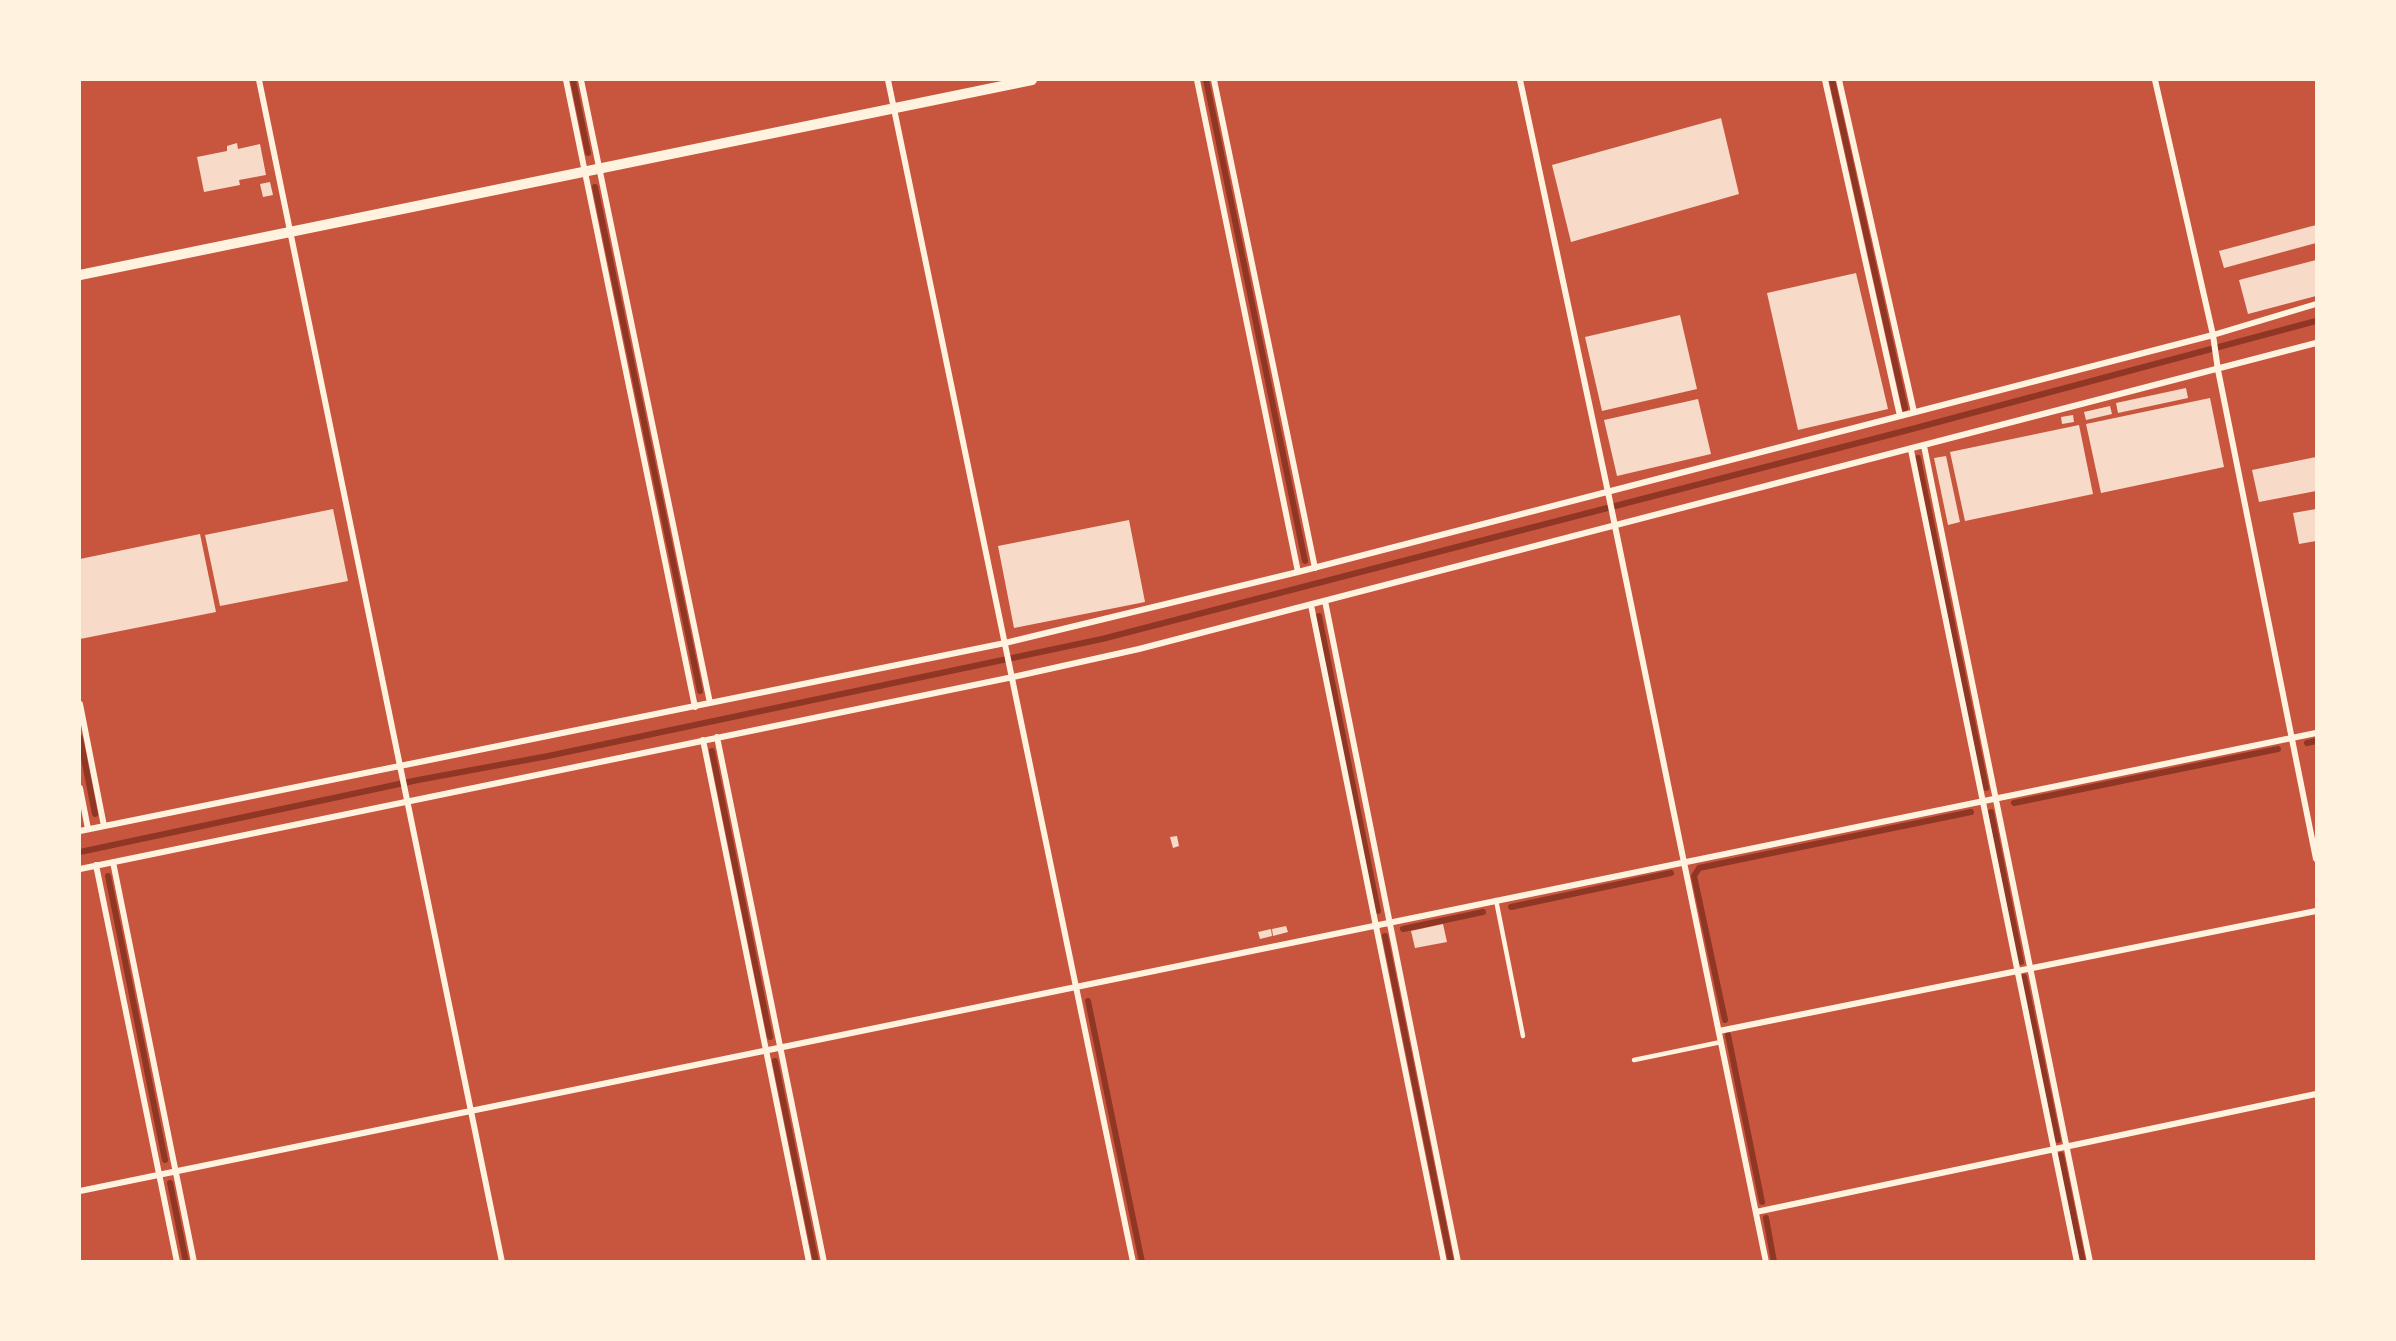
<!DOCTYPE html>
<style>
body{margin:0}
#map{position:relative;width:2396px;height:1341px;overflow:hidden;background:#c8553d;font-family:"Public Sans",sans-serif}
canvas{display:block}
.frame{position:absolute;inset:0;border:81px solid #fff3e0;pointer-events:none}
</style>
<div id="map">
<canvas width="2396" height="1341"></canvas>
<div class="frame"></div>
</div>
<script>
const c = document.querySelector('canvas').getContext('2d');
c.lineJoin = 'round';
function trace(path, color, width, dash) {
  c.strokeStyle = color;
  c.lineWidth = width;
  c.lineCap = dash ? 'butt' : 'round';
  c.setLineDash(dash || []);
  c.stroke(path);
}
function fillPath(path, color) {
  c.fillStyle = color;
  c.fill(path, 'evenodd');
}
const stream = new Path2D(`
 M573 80 588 153
 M1206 80 1305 561
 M1832 80 1905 408
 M595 187 700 691
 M1918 458 1986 788
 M1319 616 1378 911
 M80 738 95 814
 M2307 743 2316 741
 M712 751 770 1037
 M2014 803 2278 749
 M1991 812 2021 962
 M80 852 418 780 548 756 1102 639 1912 429 2316 321
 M108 876 165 1160
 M1511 907 1671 873
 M1403 929 1483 912
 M1385 936 1451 1262
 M2024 977 2058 1140
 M1088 1001 1142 1262
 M1725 1020 1694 876 1699 868 1971 812
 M1728 1035 1762 1202
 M775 1061 816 1262
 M2061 1155 2083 1262
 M170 1183 186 1262
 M1766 1218 1774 1262`);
const building = new Path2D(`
 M1721 118 1739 194 1571 242 1552 165Z
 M237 143 238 149 260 144 266 175 239 180 240 185 204 192 197 157 227 151V146Z
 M270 182 273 195 263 197 260 184Z
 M2316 225V243L2224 268 2219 251Z
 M2316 260V296L2248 314 2239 280Z
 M1856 273 1888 409 1798 430 1767 293Z
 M1680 315 1697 389 1602 411 1585 337Z
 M2186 388 2188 398 2118 413 2116 403Z
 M2210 398 2224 467 2101 493 2086 424Z
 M1698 399 1711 454 1617 476 1604 420Z
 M2110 406 2112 414 2086 420 2084 412Z
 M2073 415 2074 422 2062 424 2061 417Z
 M2079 425 2093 494 1965 521 1950 452Z
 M1946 456 1960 522 1948 525 1934 458Z
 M2316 457V491L2259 502 2252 470Z
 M333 509 348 581 220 606 205 535Z
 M2316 509V541L2299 544 2293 513Z
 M1129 520 1145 602 1014 628 998 546Z
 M200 534 216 612 80 639V559Z
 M1177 836 1179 846 1173 848 1170 837Z
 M1443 924 1447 942 1415 948 1411 931Z
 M1286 926 1288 932 1273 936 1272 929Z
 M1271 929 1272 936 1260 939 1258 932Z`);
const service = new Path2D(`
 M1496 900 1523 1036
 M1634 1060 1721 1042`);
const minor = new Path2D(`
 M259 80 502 1262
 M566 80 695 707
 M581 80 710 703
 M888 80 1133 1262
 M1197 80 1298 572
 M1214 80 1315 568
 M1520 80 1608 492 1766 1262
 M1825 80 1900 416
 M1839 80 1914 412
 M2155 80 2213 335 2218 370 2316 859
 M1924 446 2090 1262
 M1911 450 2077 1262
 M1325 601 1458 1262
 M1311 605 1444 1262
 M80 704 104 826
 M717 737 824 1262
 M703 740 809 1262
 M80 788 88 829
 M80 831 1005 643 1298 572 2213 335 2316 304
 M113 862 194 1262
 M96 865 177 1262
 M80 869 1013 677 1139 649 2316 343
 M1719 1031 2316 911
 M80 1191 2316 733
 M1756 1212 2316 1094`);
const tertiary = new Path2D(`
 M80 275 1032 80`);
trace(stream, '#8f3625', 6);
fillPath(building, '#f7dbc8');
trace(service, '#fff3e0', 4.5);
trace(minor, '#fff3e0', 6);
trace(tertiary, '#fff3e0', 10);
</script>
